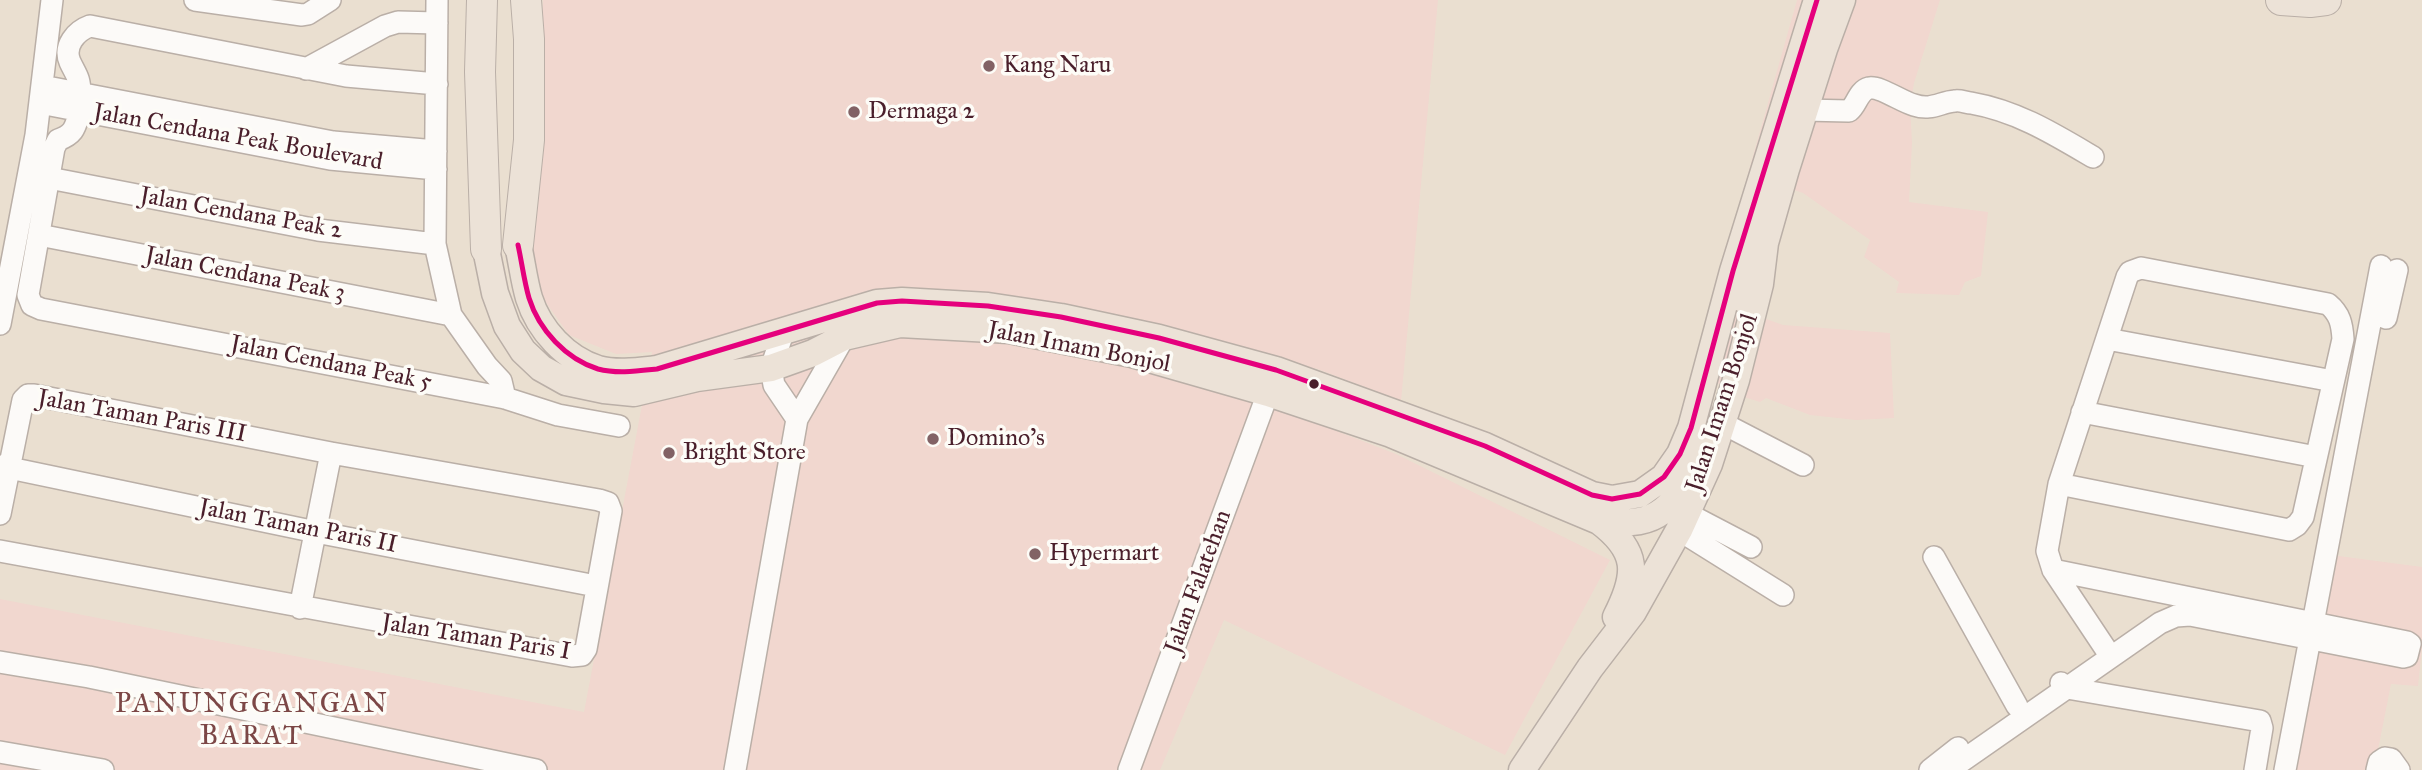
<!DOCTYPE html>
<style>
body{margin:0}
canvas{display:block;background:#eadfd0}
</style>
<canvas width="2422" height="770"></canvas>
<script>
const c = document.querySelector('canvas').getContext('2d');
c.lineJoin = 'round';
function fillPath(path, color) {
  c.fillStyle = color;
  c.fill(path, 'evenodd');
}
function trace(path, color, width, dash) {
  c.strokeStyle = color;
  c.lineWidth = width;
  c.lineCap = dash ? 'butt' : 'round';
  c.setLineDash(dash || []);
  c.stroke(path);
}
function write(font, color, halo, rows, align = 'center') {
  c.font = font + ' "IM FELL Great Primer",serif';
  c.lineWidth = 7;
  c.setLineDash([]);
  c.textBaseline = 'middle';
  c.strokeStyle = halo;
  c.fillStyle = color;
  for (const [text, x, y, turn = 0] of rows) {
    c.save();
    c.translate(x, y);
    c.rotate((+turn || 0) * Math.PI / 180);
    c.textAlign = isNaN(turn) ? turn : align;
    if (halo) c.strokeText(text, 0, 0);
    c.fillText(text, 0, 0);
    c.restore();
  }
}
const built = new Path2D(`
 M543 0H1438L1401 401 1315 368 1298 416 1396 454 1610 560 1505 755 1224 620 1160 770H0V599L584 712 652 352 616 354 569 335 525 273Z
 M1797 0H1940L1914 83 1910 105 1912 143 1909 202 1988 212 1981 276 1965 282 1959 295 1896 293 1899 282 1864 257 1870 240 1803 193 1748 174Z
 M1713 300 1783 325 1890 333 1894 418 1856 420 1810 415 1766 398 1760 402 1744 397 1693 370Z
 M2316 553 2422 567V648L2418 686 2391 684 2374 770H2276Z`);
const minor = new Path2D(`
 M195 0 302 15 308 14 330 0
 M437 0 435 244 451 315 487 366 501 381 505 398
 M306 69 385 26 398 22 437 23
 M42 86 333 142 436 151
 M80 94C80 77 76 75 70 62 63 46 76 31 90 26L346 76 437 84
 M40 103 330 159 436 169
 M1804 110 1849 111C1857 105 1858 91 1869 88 1880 86 1902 102 1914 105 1932 111 1940 102 1955 101 1960 100 1967 103 1971 103 2017 111 2054 134 2093 157
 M80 111C75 127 75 134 58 140L54 148 28 295 32 305 41 309 505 398 558 415 619 426
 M49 178 318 230 435 244
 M39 235 451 315
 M2141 268 2328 304C2340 314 2342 324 2343 339L2303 517 2297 525 2289 530 2059 484 2127 277 2130 272Z
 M2386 318 2397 270
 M0 324 36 135 52 0
 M784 330 771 368 774 385 797 419
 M2107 339 2333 381
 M2082 412 2316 457
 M1722 423 1803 465
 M0 466 316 532 596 586
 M2059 484 2047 551 2053 570 2111 657
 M1686 513 1751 547
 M0 514 23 400 28 395H34L331 453 599 500 608 503 611 511 586 649 582 655 572 656 0 551
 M1679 530 1783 595
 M1934 557 2017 706
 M300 608 331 453
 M0 662 89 677 536 770
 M2061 683 2067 688 2260 721 2262 728 2255 770
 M0 752 103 770
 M735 770 797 419 844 337
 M1129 770 1268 393
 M1930 770 1958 748
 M1949 770 2160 623 2176 616 2190 615 2403 657 2407 656 2410 644 2407 642 2053 570
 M2285 770 2381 266
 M2377 770 2379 762 2385 758 2391 759 2399 770`);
const major = new Path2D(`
 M518 245C522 263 524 281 529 298 539 330 566 359 598 369 617 374 638 371 657 369L877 303 902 301 988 306 1061 317 1159 338 1276 370 1485 446 1592 495 1612 499 1640 494 1664 477 1680 454 1691 428 1733 271 1817 0
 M486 249 495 293 507 326 523 351 541 368 566 382 604 390 634 393 697 378 771 368 813 353 844 337 900 324 1009 330 1132 354 1268 393 1391 434 1599 521C1610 521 1622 523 1632 522 1675 519 1688 479 1700 444
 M1743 299 1748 278 1765 243
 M1599 521C1639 551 1638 574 1616 617
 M1522 770 1590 668 1633 612 1679 530 1709 464 1736 380 1760 284 1765 243 1786 169 1824 49 1842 0`);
const highway = new Path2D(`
 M482 0 480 72 486 249
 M2281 0 2310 2 2326 0
 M518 245 529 140V39L526 0`);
const bus1 = new Path2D(`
 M518 245C522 263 524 281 529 298 539 330 566 359 598 369 617 374 638 371 657 369L877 303 902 301 988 306 1061 317 1159 338 1276 370 1485 446 1592 495 1612 499 1640 494 1664 477 1680 454 1691 428 1733 271 1817 0`);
const markers = [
 [989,66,7,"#826265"],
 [854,112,7,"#826265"],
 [1314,384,6,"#4a1f2b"],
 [933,439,7,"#826265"],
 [669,453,7,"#826265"],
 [1035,554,7,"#826265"]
];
const poiNames = [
 ["Kang Naru",1003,66],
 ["Dermaga 2",868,112],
 ["Domino's",947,439],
 ["Bright Store",683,453],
 ["Hypermart",1049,554]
];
const streetNames = [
 ["Jalan Cendana Peak Boulevard",238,138,10],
 ["Jalan Cendana Peak 2",241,214,10],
 ["Jalan Cendana Peak 3",245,275,11],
 ["Jalan Imam Bonjol",1079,348,11],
 ["Jalan Cendana Peak 5",331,364,11],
 ["Jalan Imam Bonjol",1723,403,-72],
 ["Jalan Taman Paris III",142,417,10],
 ["Jalan Taman Paris II",298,527,11],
 ["Jalan Falatehan",1199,582,-70],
 ["Jalan Taman Paris I",476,638,9]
];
const quarterNames = [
 ["PANUNGGANGAN",252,705],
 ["BARAT",252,737]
];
fillPath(built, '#f1d7cf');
trace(minor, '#baafa7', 24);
trace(major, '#baafa7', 29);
trace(highway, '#baafa7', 32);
trace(minor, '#fcfaf8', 21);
trace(major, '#ece2d7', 26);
trace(highway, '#ece2d7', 30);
trace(bus1, '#e5007d', 5);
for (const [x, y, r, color] of markers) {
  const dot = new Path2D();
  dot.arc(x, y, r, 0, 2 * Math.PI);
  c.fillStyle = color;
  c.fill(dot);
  trace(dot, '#fdfcf7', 2.5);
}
write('24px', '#4a1f2b', '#fdfcf7', poiNames, 'left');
write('24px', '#4a1f2b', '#fdfcf7', streetNames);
c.letterSpacing = '2px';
write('28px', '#7c4746', '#fdfcf7', quarterNames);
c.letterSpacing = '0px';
</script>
